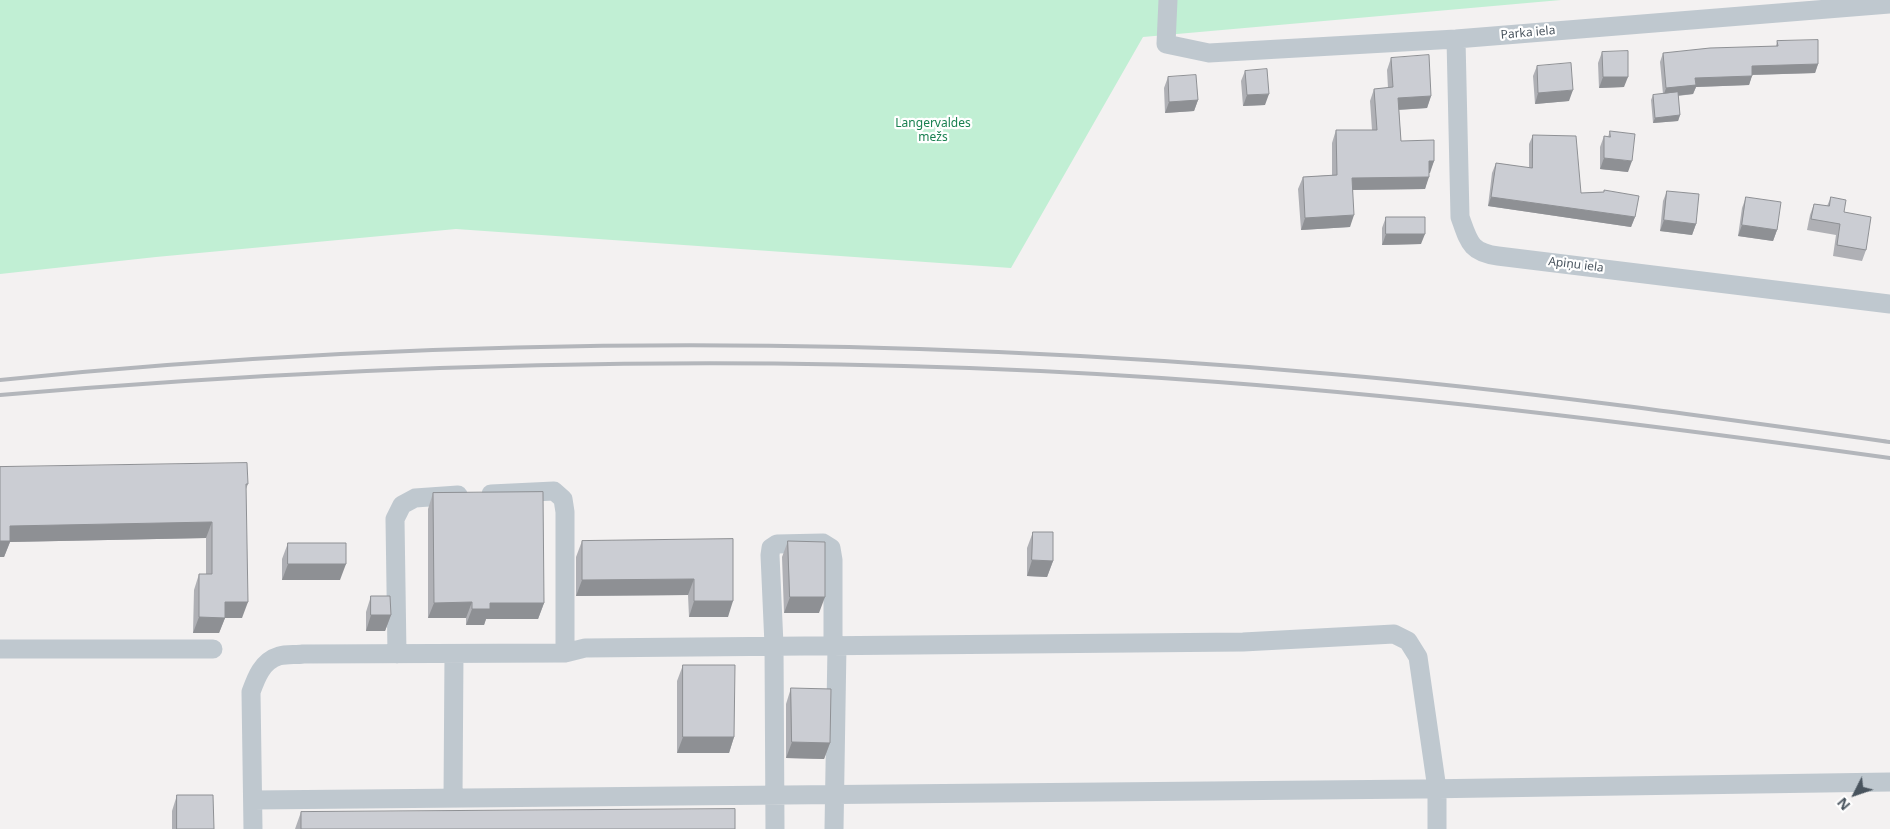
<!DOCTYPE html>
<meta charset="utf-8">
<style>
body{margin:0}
#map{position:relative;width:1890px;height:829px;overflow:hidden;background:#f3f1f1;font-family:"Noto Sans",sans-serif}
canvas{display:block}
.north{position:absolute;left:1830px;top:769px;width:50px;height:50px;-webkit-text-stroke:4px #fff;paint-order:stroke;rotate:229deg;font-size:14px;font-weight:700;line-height:20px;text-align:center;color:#49545e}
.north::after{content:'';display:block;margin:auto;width:18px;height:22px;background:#49545e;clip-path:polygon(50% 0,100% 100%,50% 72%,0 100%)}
</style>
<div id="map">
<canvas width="1890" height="829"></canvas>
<div class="north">N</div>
</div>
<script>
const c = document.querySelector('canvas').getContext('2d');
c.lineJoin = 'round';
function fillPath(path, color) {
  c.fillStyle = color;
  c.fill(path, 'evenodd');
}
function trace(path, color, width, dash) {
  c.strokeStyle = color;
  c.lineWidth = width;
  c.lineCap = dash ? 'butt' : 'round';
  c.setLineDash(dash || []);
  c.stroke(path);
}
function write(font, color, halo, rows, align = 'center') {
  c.font = font + ' "Noto Sans",sans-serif';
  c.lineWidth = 4.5;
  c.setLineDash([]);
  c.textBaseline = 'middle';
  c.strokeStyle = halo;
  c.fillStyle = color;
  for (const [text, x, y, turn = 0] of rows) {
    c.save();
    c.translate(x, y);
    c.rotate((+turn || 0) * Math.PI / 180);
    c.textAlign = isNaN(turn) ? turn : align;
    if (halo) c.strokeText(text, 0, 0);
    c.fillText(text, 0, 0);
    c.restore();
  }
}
const green = new Path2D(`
 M0 0H1561L1143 37 1011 268 456 229 156 257 0 274Z`);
const minor = new Path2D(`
 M1168 0 1166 44 1209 53 1456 39 1890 4
 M1456 39 1460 217C1469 242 1470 252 1498 256L1890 304
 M491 494 554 491 563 499 565 512V653
 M0 649H213
 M397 654 395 519 402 505 415 498 458 495
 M453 798 454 654
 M253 800 1422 789 1890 782
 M253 829 251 692C256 678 262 661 279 656 286 654 296 655 303 654L565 653 585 648 1243 642 1394 634 1408 641 1418 657 1437 789V829
 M775 829 774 645 770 555 771 548 777 544 823 543 831 548 833 560V638L837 646 834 829`);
const rail = new Path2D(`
 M0 380C442 335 890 335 1332 374 1519 390 1704 416 1890 442
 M0 395C405 360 813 351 1218 382 1444 399 1666 427 1890 458`);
const wall = new Path2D(`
 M1777 41 1818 64 1815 73 1752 75 1749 85 1696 87 1693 94 1678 96 1680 115 1678 121 1653 123 1651 100 1653 95 1663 94 1660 62 1663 53 1776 46Z
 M1602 52 1624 87 1599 88 1598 63Z
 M1391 58 1431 96 1427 108 1399 110 1401 141 1434 161 1429 173 1425 189 1353 190 1350 227 1301 230 1298 189 1303 177 1332 175V143L1336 130H1372L1370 101 1374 89 1388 88 1387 70Z
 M1537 66 1569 101 1535 104 1533 76Z
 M1245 71 1265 105 1243 106 1241 81Z
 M1168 77 1198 100 1194 111 1165 113 1164 88Z
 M1610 131 1628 172 1600 169V147L1604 136 1608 137Z
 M1533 135 1581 193 1604 192V190L1635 217 1631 227 1488 206 1492 173 1496 163 1529 168V144Z
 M1667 191 1696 224 1692 235 1660 231 1663 201Z
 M1746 197 1777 230 1773 241 1738 236 1742 208Z
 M1831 197 1844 212 1866 250 1862 261 1833 256 1836 235 1807 230 1810 215 1814 204 1827 206Z
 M1386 217 1421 244 1382 245V228Z
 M0 467 248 484 246 489 242 618H225L219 633H193L194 590 199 574H206V538L10 542 4 557H0Z
 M433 493 544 603 538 619H486L484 625H466V618H428V509Z
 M1033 532 1053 561 1047 577 1027 576V548Z
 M733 539 728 617H689L688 595 576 596V557L582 541Z
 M788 541 819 613H784L782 557Z
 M288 543 340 580H282V559Z
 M371 596 391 615 385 631H366V612Z
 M683 665 734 737 729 753H677V681Z
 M791 688 830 743 824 759 786 758V704Z
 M177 795 214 829H172V811Z
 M301 812 735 829H295Z`);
const shadedWall = new Path2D(`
 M1818 64 1815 73 1748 75 1752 66Z
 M1752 76 1749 85 1696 87 1693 94 1663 97 1666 88 1695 78Z
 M1603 77H1628L1624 87 1599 88Z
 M1573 90 1569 101 1535 104 1538 93Z
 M1269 94 1265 105 1243 106 1247 95Z
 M1431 96 1427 108 1394 110 1398 98Z
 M1198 100 1194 111 1165 113 1169 102Z
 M1680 115 1678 121 1653 123 1655 118Z
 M1604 158 1632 161 1628 172 1600 169Z
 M1429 161H1434L1430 173H1424Z
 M1429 177 1425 189 1347 190 1352 178Z
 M1491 197 1635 217 1631 227 1488 206Z
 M1354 215 1350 227 1301 230 1305 218Z
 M1664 220 1696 224 1692 235 1660 231Z
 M1742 225 1777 230 1773 241 1738 236Z
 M1386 234H1425L1421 244 1382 245Z
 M212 522 206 538 10 542 4 557H0V541L10 526Z
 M1032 560 1053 561 1047 577 1027 576Z
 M288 564H346L340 580H282Z
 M694 579 688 595 576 596 582 580Z
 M790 597H825L819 613H784Z
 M694 601H733L728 617H689Z
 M225 602H248L242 618H225L219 633H193L199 617Z
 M472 602 466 618H428L434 603Z
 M490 603H544L538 619H486L484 625H466L472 609Z
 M371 615H391L385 631H366Z
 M683 737H734L729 753H677Z
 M792 742 830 743 824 759 786 758Z`);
const building = new Path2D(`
 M1818 40V64L1752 66V76L1695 78 1696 85 1666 88 1663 53 1710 48 1778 46 1777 41Z
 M1628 51V77H1603L1602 52Z
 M1429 55 1431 96 1398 98 1401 141 1434 140V161H1429V177L1352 178 1354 215 1305 218 1303 177 1337 175 1336 130H1377L1374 89 1393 87 1391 58Z
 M1571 63 1573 90 1538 93 1537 66Z
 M1267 69 1269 94 1247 95 1245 71Z
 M1196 75 1198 100 1169 102 1168 77Z
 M1678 92 1680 115 1655 118 1653 95Z
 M1610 131 1635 134 1632 161 1604 158V136L1610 137Z
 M1533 135 1576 136 1581 193 1604 192V190L1639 196 1635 217 1491 197 1496 163 1532 168Z
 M1667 191 1699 194 1696 224 1664 220Z
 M1746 197 1781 202 1777 230 1742 225Z
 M1831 197 1846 200 1844 212 1871 217 1866 250 1837 245 1840 224 1811 219 1814 204 1829 206Z
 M1386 217H1425V234H1386Z
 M247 463 248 484H246L248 602H225V618L199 617V574H212V522L10 526V541H0V467Z
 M543 492 544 603H490V609H472V602L434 603 433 493Z
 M1033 532H1053V561L1032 560Z
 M733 539V601H694V579L582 580V541Z
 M788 541 825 542V597H790Z
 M288 543H346V564H288Z
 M371 596H390L391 615H371Z
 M683 665H735L734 737H683Z
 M791 688 831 689 830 743 792 742Z
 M177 795H213L214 829H177Z
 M735 809V829H301V812Z`);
const streetNames = [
 ["Parka iela",1528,33,-5],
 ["Apiņu iela",1576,265,7]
];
const parkNames = [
 ["Langervaldes",933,124],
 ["mežs",933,138]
];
fillPath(green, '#c1efd4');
trace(minor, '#bfc8cf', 19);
trace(rail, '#b3b6bb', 4);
fillPath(wall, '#afb0b5');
fillPath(shadedWall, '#8e9094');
fillPath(building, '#cbcdd3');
trace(building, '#8e9094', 1);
write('12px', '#49545e', '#fff', streetNames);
write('12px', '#198050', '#fff', parkNames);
</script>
